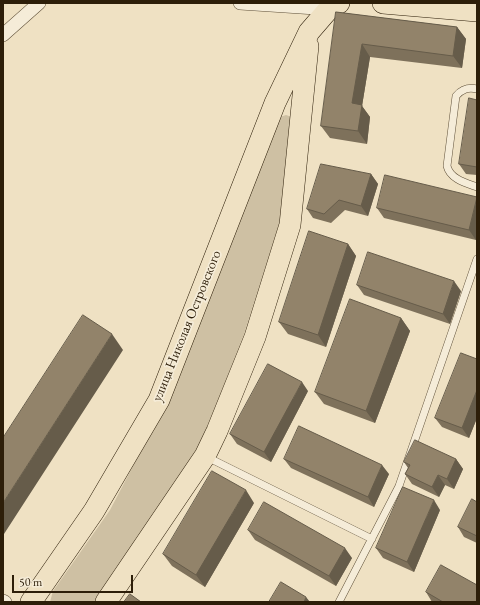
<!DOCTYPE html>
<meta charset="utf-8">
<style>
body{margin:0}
#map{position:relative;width:480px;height:605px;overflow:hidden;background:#efe1c3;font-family:"EB Garamond",serif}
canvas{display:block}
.frame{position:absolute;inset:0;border:4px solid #2d1e09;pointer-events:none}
.scale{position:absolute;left:12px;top:575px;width:121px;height:18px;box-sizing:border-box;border:2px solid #2d1e09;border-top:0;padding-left:5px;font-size:12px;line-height:14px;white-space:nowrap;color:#2d1e09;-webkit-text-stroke:3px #f5ecd8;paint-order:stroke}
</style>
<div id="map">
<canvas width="480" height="605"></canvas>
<div class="frame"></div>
<div class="scale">50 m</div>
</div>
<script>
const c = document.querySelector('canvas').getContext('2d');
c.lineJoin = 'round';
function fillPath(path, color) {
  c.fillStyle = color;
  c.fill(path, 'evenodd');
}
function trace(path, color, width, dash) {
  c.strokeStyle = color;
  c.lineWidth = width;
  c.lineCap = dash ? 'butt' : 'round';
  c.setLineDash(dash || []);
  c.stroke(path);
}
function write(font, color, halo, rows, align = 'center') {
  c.font = font + ' "EB Garamond",serif';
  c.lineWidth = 3.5;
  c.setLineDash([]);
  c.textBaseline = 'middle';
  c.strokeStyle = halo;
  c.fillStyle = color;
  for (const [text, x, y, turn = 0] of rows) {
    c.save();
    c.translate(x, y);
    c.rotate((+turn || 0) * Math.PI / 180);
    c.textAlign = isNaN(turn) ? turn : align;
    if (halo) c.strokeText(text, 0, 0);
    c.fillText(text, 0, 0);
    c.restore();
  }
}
const green = new Path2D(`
 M286 115 292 117 280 221 244 334 217 403 196 453 96 602H50L53 591 110 510 176 384 280 117Z`);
const lane = new Path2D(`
 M477 89C468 87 462 89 456 96L447 166C450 179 466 183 477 187
 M207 457 372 539
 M339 602 399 486 477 259`);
const street = new Path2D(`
 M240 3 316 8
 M3 35 39 3
 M3 601 5 602`);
const primary = new Path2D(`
 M383 3 477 11
 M31 602 94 511 159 400 275 103 309 32 334 3H339
 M106 602 205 456 217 431 255 337 290 225 308 46`);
const wall = new Path2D(`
 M336 12 457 27 466 39 462 68 370 57 362 106 370 117 367 144 330 138 321 126Z
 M477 100V175L466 174 459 164Z
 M371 174 378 184 368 216 345 210 331 223 313 218 307 209Z
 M477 197 476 240 384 218 377 208Z
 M348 244 356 256 326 347 288 334 279 322Z
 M357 285 461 291 450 324 364 295Z
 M401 318 410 331 375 423 324 404 315 392Z
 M477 359V418L469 438 442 427 435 418Z
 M308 391 271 462 237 444 230 434Z
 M284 459 389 474 374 507 291 468Z
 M456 459 463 469 454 489 445 485 439 497 412 484 405 474 408 468 404 462Z
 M477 502V543L464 537 458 527Z
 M254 503 205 587 172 566 163 554Z
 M440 510 414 572 383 558 376 548Z
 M248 530 352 558 336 586 255 540Z
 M426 592 477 602H432Z`);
const shadedWall = new Path2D(`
 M457 27 466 39 462 68 453 56Z
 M362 44 370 57 362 106 370 117 367 144 358 131 352 103Z
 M371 174 378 184 368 216 361 206Z
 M477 199V237L476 240 469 230Z
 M348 244 356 256 326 347 318 335Z
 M454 281 461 291 450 324 443 314Z
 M401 318 410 331 375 423 366 411Z
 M112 334 123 350 4 534 3 532V503Z
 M302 382 308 391 271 462 264 452Z
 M477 390V418L469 438 462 428Z
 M456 459 463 469 454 489 447 479Z
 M382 465 389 474 374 507 368 497Z
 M438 475 445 485 439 497 432 487Z
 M246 490 254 503 205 587 196 575Z
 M434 500 440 510 414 572 407 562Z
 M345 548 352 558 336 586 329 576Z
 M306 597 310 602H304Z`);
const building = new Path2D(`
 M336 12 457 27 453 56 362 44 352 103 362 105 358 131 321 126Z
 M469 98 477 100V167L459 164Z
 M321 164 371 174 361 206 339 200 324 214 307 209Z
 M385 175 477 197 469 230 377 208Z
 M309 231 348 244 318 335 279 322Z
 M368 252 454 281 443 314 357 285Z
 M350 299 401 318 366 411 315 392Z
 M83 315 112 334 3 503V438Z
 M461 353 477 359V390L462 428 435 418Z
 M268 364 302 382 264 452 230 434Z
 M299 426 382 465 368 497 284 459Z
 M415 440 456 459 447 479 438 475 432 487 405 474 410 465 404 462Z
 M212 471 246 490 196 575 163 554Z
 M403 487 434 500 407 562 376 548Z
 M472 499 477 502V536L458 527Z
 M264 502 345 548 329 576 248 530Z
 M441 565 477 585V602H443L426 592Z
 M281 582 306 597 304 602H269Z
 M130 594 141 602H124Z`);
const streetNames = [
 ["улица Николая Островского",187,326,-68]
];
fillPath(green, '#cec0a3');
trace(lane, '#5e4f38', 8);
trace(street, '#5e4f38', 14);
trace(primary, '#2d1e09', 22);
trace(lane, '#f5ecd8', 7);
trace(street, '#f5ecd8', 13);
trace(primary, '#efe1c3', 21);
fillPath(wall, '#7e715b');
fillPath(shadedWall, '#665c4a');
fillPath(building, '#92836a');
trace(building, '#665c4a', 1);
write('14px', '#2d1e09', '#f5ecd8', streetNames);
</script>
